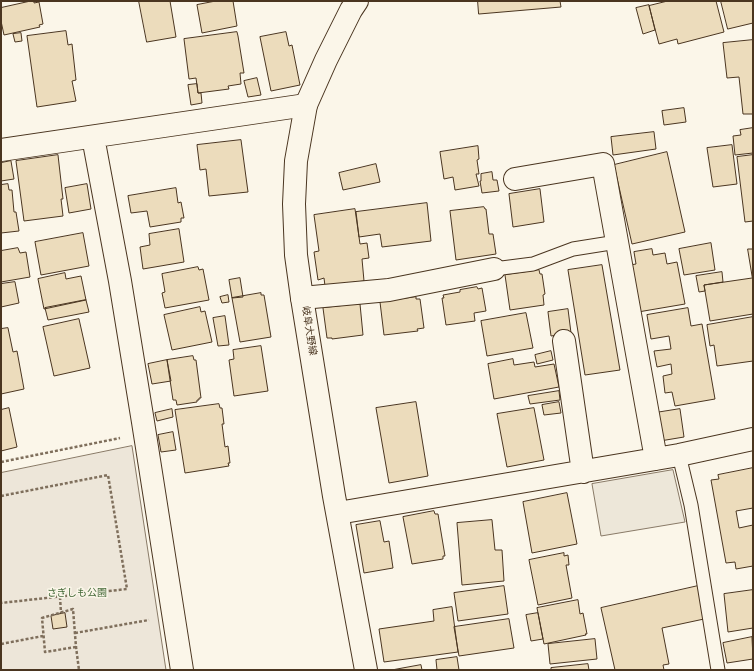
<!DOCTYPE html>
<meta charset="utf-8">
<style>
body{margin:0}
#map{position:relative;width:754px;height:671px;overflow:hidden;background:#fbf6e9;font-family:Overpass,sans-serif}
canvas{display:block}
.frame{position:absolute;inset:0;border:2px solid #4a3520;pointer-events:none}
</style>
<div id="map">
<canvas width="754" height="671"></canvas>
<div class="frame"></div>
</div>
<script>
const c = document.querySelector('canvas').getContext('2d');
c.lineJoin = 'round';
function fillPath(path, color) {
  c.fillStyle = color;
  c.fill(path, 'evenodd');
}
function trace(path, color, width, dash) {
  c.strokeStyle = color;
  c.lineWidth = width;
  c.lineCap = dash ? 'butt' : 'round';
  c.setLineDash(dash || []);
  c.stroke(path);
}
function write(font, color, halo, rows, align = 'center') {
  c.font = font + ' Overpass,"Noto Sans JP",sans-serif';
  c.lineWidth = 3;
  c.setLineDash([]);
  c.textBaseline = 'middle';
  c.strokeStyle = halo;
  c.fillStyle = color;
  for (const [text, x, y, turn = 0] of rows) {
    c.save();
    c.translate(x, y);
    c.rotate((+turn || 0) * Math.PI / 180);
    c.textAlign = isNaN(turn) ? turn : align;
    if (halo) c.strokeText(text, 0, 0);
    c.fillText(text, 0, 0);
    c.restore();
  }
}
const green = new Path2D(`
 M132 446 166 670H1V473Z`);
const parking = new Path2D(`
 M673 470 685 522 601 536 592 484Z`);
const building = new Path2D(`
 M31 1H34V3L39 2 43 24 39 25 40 27 4 35 1 21V8Z
 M139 1H170L176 37 147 42Z
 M216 1H233L237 26 202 33 197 5Z
 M478 1H560L561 7 479 14Z
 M668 1H716L724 32 678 44 677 39 659 44 649 6Z
 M721 1H753V23L728 29Z
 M649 5 655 30 643 34 636 8Z
 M66 31 68 45 72 44 76 80 72 81 76 101 37 107 27 36Z
 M237 32 238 36 244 73H240L241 84 228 86 229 89 198 93 196 78 189 79 184 39Z
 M286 32 289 46 292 45 300 85 271 91 260 37Z
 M21 33 22 41 15 42 13 34Z
 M753 40V114H743L739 77 727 78 723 43Z
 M257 78 261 95 248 97 244 81Z
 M197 84 198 93H201L202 103 191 105 188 85Z
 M684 108 686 122 664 125 662 111Z
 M753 128V153L735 155 733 136 741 135 740 130Z
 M654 132 656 149 613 155 611 137Z
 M241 140 248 192 209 196 206 169 200 170 197 145Z
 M732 145 737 184 713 187 707 148Z
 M478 146 479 159 477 160 479 174H476L479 186 455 190 453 177 444 179 440 152Z
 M667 152 685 232 632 244 614 165Z
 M58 155 63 199H61L63 216 24 221 16 161Z
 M753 155V221L745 222 737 157Z
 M11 161 14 179 1 181V163Z
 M376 164 380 182 343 190 339 173Z
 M492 172 493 180H497L499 191 482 193 480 181H481V174Z
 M8 184 9 190H12L14 212H16L19 231 1 233V185Z
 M87 184 91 209 69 213 65 188Z
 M176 188 178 203 181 202 184 218H181V222L150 227 147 211 131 213 128 196Z
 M540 189 544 222 513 227 509 194Z
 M427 203 431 241 382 247 380 234 359 237 356 212Z
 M484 207 485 209H486L489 234H493L496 254 456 260 450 211Z
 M355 209 360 244 367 243 369 258 362 259 364 281 325 286 324 278 318 280 314 252 319 251 314 215Z
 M179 229 184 262 143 269 140 247 150 245 149 234Z
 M83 233 89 266 41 275 35 242Z
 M711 243 715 270 684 275 679 249Z
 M18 248 20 253 26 252 30 277 1 282V251Z
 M652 249 653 255 665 253 667 264 677 262 685 304 638 312 630 265 636 264 634 252Z
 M748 249H753V314L710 321 704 285 752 278Z
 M602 265 620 370 585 375 568 270Z
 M198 267 199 270 203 269 209 300 165 308 162 293 165 292 162 274Z
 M539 270 540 274H542L545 294 543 295 544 305 510 310 505 275Z
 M722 272 723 282 704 285 705 291 699 292 696 276Z
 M65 273 66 279 81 276 86 300 44 309 38 279Z
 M240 278 243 297 232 298 229 280Z
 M15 282 19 303 1 307V284Z
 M477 287 478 289 482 288 486 311 474 313 475 321 446 325 442 298H444L443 295 460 292V290Z
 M261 293V295H264L271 337 240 342 232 298Z
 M228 295 229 302 222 303 220 297Z
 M416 297V299H420L424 328 417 329 418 331 384 335 380 302Z
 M86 300 89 312 48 320 45 308Z
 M355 304H360L363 335 332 339V338H327L323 308Z
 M200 307 201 312 205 311 212 342 172 350 164 315Z
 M688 308 691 326 702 324 715 399 675 406 672 392 665 393 663 376 672 374 671 364 657 367 654 351 671 349 669 336 651 339 647 315Z
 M568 309 571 333 551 336 548 312Z
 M526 313 533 348 487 356 481 321Z
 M225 316 229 345 218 346 213 318Z
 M753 317V361L717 366 714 345 710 346 707 325Z
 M79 319 90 368 54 376 43 327Z
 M8 328 13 352 17 351 24 389 1 394V329Z
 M261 346 268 391 234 396 229 360 234 359 233 350Z
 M551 351 553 360 537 364 535 355Z
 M193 356 194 360H196L201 398H199V400H197V402L177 405 176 400H173L167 360Z
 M513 359 514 365 534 362 535 367 554 364 559 387 494 399 488 364Z
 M167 360 171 381 152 384 148 364Z
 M559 391 560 400 530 404 528 396Z
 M416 402 428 476 389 483 376 408Z
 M559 402 561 413 544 415 542 405Z
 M219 404 220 408H222L224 424H222L225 447 228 446 230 463H228L229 466 185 473 175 410Z
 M9 408 17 447 1 451V410Z
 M534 408 544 460 507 467 497 414Z
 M172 409 173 417 157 421 155 413Z
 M680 409 684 437 660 441 655 413Z
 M173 432 176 450 161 452 158 435Z
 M753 468V508L736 511 739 528 753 525V566L736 569 735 562 726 563 711 480 719 479 718 475Z
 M567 493 577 544 532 553 523 502Z
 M434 511 435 514H438L445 556H443V559L412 564 403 517Z
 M492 520 495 550H502L504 581 462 585 457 523Z
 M380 521 384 542 389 541 393 568 364 573 356 525Z
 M564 553V556L568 555 569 565H566L572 598 538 605 529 560Z
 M504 586 508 614 458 621 454 593Z
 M698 586 704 619 662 628 669 664 663 665 664 670H615L601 608Z
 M753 590V628L728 632 724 594Z
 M578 600 580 614 583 613 587 634H585L586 635 544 644 537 608Z
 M452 607 458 652 384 662 379 629 434 621 433 610Z
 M65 613 67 627 53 629 51 616Z
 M538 613 543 639 531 641 526 615Z
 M509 619 514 648 459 656 454 627Z
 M752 637 753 659 727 663 723 643Z
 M595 639 597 659 550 664 548 644Z
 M457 657 459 670H437L436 660Z
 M588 664 589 670H551V668Z
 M421 665 422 670H392Z`);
const path = new Path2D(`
 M1 462 120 438
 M1 496 108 475 127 589 1 603
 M60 597 61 613
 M75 633 149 620
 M1 644 43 636
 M76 647 45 652 42 618 73 609 76 647 79 670`);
const lane = new Path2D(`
 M494 269 533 264 573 249 617 242
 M679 455 691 505 718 670`);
const street = new Path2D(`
 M93 137 120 281 143 422 182 670
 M1 150 306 105
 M515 179 603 164 656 459
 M302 298 389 290 494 269
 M564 341 583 472
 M338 513 679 455 753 439`);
const primary = new Path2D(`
 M357 1 351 10 326 60 306 105 296 161 294 204 296 255 302 298 334 496 366 670`);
const streetNames = [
 ["岐阜大野線",308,331,81]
];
const parkNames = [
 ["さぎしも公園",77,594]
];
fillPath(green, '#ede6d9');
trace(green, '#887966', 1);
fillPath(parking, '#ede7d9');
trace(parking, '#887966', 1);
fillPath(building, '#ecdcbc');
trace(building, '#4a3520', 1);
trace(lane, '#4a3520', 15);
trace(street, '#4a3520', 24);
trace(primary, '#4a3520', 24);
trace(path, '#7f6f5c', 2.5, [3, 2]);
trace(lane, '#fbf6e9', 13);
trace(street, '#fbf6e9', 22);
trace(primary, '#fbf6e9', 22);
write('10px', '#4a3520', '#fbf6e9', streetNames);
write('10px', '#436837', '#fbf6e9', parkNames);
</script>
